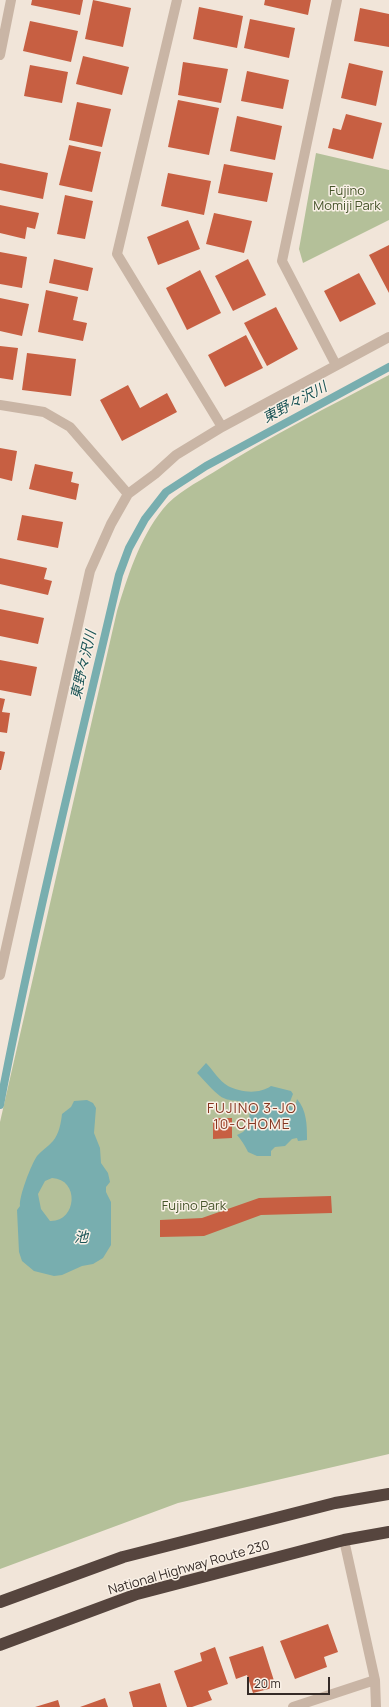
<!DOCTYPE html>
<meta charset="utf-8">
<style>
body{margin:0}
#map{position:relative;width:389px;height:1707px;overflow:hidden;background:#f1e5d9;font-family:Manrope,sans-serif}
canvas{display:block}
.scale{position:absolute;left:247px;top:1677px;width:83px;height:18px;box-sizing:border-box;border:2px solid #352b27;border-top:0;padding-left:5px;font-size:12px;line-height:14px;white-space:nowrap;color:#352b27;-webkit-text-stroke:3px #f9f0e6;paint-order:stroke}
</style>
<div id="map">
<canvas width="389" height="1707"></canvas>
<div class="scale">20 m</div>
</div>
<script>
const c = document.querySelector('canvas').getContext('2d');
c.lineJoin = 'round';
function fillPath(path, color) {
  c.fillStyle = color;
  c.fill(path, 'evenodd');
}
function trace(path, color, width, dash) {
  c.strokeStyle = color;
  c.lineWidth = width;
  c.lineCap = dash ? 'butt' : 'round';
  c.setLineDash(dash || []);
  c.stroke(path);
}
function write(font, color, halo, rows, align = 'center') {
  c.font = font + ' Manrope,"Noto Sans JP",sans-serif';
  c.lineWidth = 3;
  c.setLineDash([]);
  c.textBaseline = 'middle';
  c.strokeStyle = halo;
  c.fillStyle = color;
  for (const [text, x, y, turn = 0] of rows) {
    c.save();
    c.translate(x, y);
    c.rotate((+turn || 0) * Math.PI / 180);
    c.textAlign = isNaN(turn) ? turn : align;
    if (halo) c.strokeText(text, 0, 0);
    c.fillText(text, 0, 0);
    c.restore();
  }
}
const green = new Path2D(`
 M316 153 389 170V220L303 263 299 249Z
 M389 375V1454L178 1503 0 1569V1122L117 611C128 576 139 539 163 509 176 493 196 483 214 472 270 436 330 406 389 375Z`);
const water = new Path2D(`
 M206 1063C213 1070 219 1081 228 1086 240 1092 258 1095 271 1086L291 1091 293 1094 289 1104 292 1108 295 1107 297 1099C307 1111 307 1125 307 1140L298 1141 297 1138 292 1139 285 1146 275 1147 271 1151V1156H257L248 1152C246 1147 240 1138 237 1135 239 1134 241 1133 243 1132 250 1127 250 1114 249 1106 241 1098 229 1103 220 1096 212 1090 205 1081 197 1073Z
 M87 1100 93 1103 96 1108 94 1133 100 1148 101 1163 108 1173 110 1182 106 1187V1192L111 1202V1245L103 1258 93 1264 82 1266 62 1275 54 1276 34 1271 22 1261 19 1252 17 1210 20 1206C19 1196 31 1165 37 1156 42 1150 48 1147 53 1141 59 1134 61 1123 62 1114L71 1107 74 1101ZM52 1178C80 1179 77 1222 50 1221L41 1209 38 1194 45 1181Z`);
const stream = new Path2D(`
 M0 1105C34 927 78 751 119 575L129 548 145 519 166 492 206 466 389 367`);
const building = new Path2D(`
 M32 0H83L80 15 31 5Z
 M93 0 131 8 123 47 85 39Z
 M265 0H311L308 15 264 5Z
 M199 7 243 16 237 48 193 39Z
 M360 8 389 14V47L354 41Z
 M250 19 295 28 289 58 244 48Z
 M30 21 78 31 71 62 23 51Z
 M83 56 129 67 122 95 76 84Z
 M183 62 228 69 221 103 178 95Z
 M349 63 383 71 376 106 341 98Z
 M30 65 68 72 62 103 24 96Z
 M247 71 289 80 283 109 241 101Z
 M178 100 219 108 209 155 168 147Z
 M77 102 111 109 102 147 69 140Z
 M346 114 382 123 373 159 328 148 333 128 341 130Z
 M237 116 282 126 275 160 230 151Z
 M69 145 101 152 92 192 59 185Z
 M0 163 48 173 43 199 0 190Z
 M224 164 273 173 267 202 218 193Z
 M168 173 211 181 204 215 161 206Z
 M65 195 93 201 85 239 57 234Z
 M0 205 39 213 35 229 27 227 25 239 0 233Z
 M214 213 252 221 244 253 206 244Z
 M188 220 200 249 158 265 147 237Z
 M389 245V293L369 255Z
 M0 252 27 257 22 288 0 284Z
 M54 259 93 268 88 291 49 283Z
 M248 259 266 295 233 311 215 276Z
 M200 270 221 313 187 330 166 288Z
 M359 273 376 304 340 322 324 291Z
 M46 290 78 297 73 320 87 323 83 341 38 332Z
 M0 298 29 304 22 336 0 331Z
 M276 307 298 349 267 366 244 323Z
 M246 335 263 368 225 387 208 355Z
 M0 346 18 348 13 380 0 378Z
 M27 353 76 359 71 396 22 390Z
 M128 385 140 408 167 393 177 412 122 441 100 400Z
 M0 448 17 451 12 481 0 478Z
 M35 464 73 472 71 482 79 484 76 500 29 489Z
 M22 515 63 522 58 548 17 540Z
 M0 558 47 568 44 579 52 581 48 595 0 584Z
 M0 609 44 618 38 644 0 636Z
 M0 660 37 667 31 696 0 690Z
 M0 698 5 699 2 712 10 713 7 733 0 732Z
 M0 751 5 752 1 770H0Z
 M213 1118H232V1138L213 1139Z
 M331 1196 332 1213 261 1215 204 1236 160 1237V1220L202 1218 259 1198Z
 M328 1624 338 1652 324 1657 327 1667 295 1679 280 1641Z
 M263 1646 276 1687 253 1693 247 1675 236 1679 229 1657Z
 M215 1647 228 1684 208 1691 212 1700 192 1707H187L174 1671 202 1661 200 1653Z
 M160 1683 167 1707H133L129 1692Z
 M105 1698 108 1707H80Z
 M58 1700 60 1707H35Z`);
const minor = new Path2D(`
 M177 0 117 254 222 427
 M0 55 11 0
 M336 365 282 261 337 0
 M0 405 44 412 70 427 128 494
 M0 975 90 571 111 524 128 494 155 474 176 455 222 427 389 337
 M344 1540 375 1680 376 1707
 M293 1707 375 1680`);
const highway = new Path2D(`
 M0 1602 123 1557 335 1503 389 1494
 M0 1645 137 1594 344 1540 389 1532`);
const parkNames = [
 ["Fujino",347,191],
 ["Momiji Park",347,206],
 ["Fujino Park",194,1206]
];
const streetNames = [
 ["National Highway Route 230",189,1568,-16]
];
const waterNames = [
 ["東野々沢川",295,403,-28],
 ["東野々沢川",84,665,-77],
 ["池",81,1238]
];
const neighbourhoodNames = [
 ["FUJINO 3-JO",252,1109],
 ["10-CHOME",252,1125]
];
fillPath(green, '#b4c099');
fillPath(water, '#78aeaf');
trace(stream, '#78aeaf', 8);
fillPath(building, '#c75f42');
trace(minor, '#c9b5a5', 10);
trace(highway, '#56453e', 12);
write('13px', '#46542a', '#f9f0e6', parkNames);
write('13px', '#352b27', '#f9f0e6', streetNames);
write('italic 14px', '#1c5557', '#f9f0e6', waterNames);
c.letterSpacing = '1px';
write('14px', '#85351f', '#f9f0e6', neighbourhoodNames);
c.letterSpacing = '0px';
</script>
